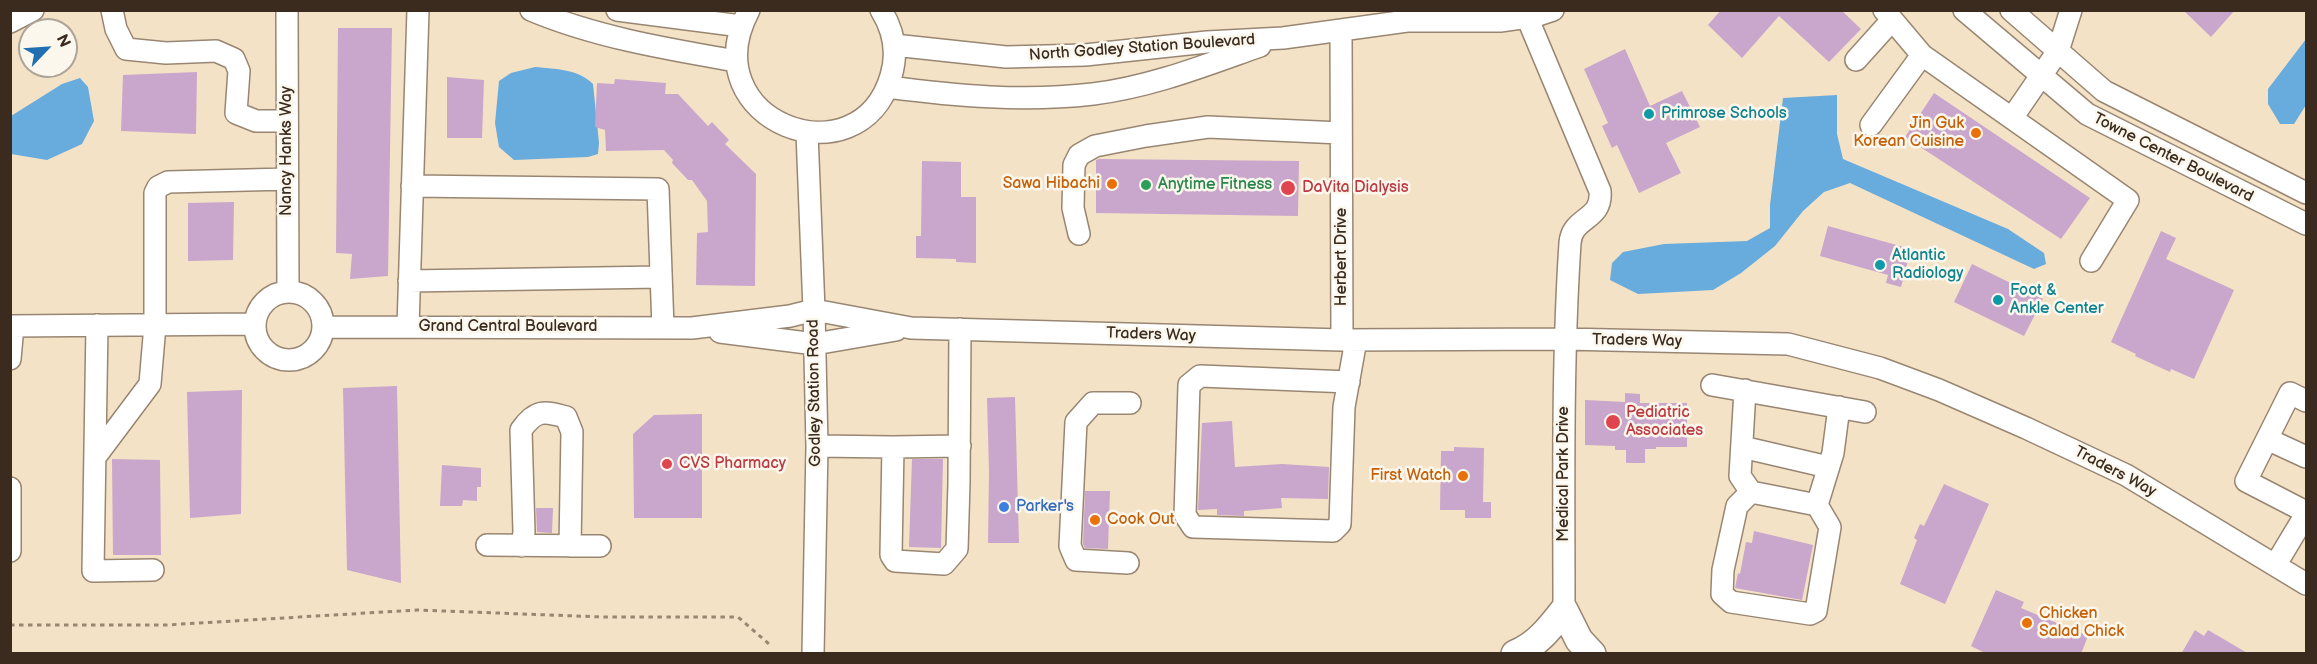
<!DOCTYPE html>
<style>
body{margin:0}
#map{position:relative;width:2317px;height:664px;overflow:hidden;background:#f4e2c7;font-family:"Balsamiq Sans",sans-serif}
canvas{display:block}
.frame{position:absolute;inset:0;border:12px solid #3b2a1e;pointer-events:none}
.north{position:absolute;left:18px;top:18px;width:60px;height:60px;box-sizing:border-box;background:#fbf7ec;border:2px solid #aea59a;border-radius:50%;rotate:65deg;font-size:16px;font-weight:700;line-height:24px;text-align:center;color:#3b2a1e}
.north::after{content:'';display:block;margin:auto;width:21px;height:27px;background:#1f6fb2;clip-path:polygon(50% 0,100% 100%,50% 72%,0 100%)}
</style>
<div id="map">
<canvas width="2317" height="664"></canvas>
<div class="frame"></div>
<div class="north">N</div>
</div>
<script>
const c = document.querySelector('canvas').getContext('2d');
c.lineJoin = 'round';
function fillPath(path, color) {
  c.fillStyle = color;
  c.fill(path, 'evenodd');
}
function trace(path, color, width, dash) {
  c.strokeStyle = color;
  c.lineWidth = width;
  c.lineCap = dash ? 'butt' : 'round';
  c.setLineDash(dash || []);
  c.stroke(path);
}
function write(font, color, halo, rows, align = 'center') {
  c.font = font + ' "Balsamiq Sans",sans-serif';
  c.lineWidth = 5;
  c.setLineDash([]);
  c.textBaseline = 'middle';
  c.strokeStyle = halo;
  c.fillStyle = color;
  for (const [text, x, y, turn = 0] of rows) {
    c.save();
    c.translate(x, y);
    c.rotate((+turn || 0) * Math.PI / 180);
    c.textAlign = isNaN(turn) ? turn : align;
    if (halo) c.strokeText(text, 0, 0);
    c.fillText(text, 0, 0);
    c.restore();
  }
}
const water = new Path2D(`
 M2306 39V105L2294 124H2280L2268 104V89Z
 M535 67C556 69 578 69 593 84L599 143 598 154 588 157 514 160 499 147 495 123 499 81 511 73Z
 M80 78 88 87 94 121 82 144 47 160 11 154V116L62 84Z
 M1837 95V134L1843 159 2008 229 2044 253 2046 264 2034 269 1850 183 1824 192 1803 211 1775 246 1741 273 1713 290 1638 294 1610 280 1612 263 1623 252 1664 244 1747 241 1770 228V205L1783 98Z`);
const building = new Path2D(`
 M1721 10H1841L1861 29 1829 62 1779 16 1742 58 1708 25Z
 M2183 10H2235L2211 37Z
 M338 28H392L388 276 350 279 352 254 336 253Z
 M1625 49 1650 106 1682 91 1700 127 1666 143 1681 173 1639 193 1617 145 1612 148 1602 126 1608 123 1584 69Z
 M197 72 196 134 121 131 123 75Z
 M447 77 484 80 482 138H447Z
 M615 79 666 83 665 94H678L708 126 712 122 729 140 725 144 756 174 755 286 696 285 697 233 708 232 707 201 692 180H688L672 163 673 160 664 150 606 151 605 130 595 127 597 83 614 84Z
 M1934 93 2090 198 2061 239 1905 137Z
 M1099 159 1299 161 1298 216 1096 213V160Z
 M922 161 961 162V197H976V263L956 262V259L916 258V236H921Z
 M234 202 233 260 188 261V203Z
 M1828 226 1911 249 1901 287 1886 283 1888 275 1820 256Z
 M2161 231 2176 238 2166 259 2234 290 2194 379 2171 369 2170 372 2135 356 2136 354 2111 342Z
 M1972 264 2043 299 2024 336 1954 302Z
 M397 386 401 583 347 570 343 388Z
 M242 390 241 514 190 518 187 392Z
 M1625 393 1640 394V403H1687V447H1656V449H1645V463H1626V450H1615V446L1585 445V400L1625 402Z
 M1015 397 1019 543H988L989 471 987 398Z
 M702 414V518H634L633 434 654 415Z
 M1232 421 1235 467 1282 464 1329 467 1328 499 1281 498 1282 508 1244 511V516L1217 515V509L1198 510 1202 423Z
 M1454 447 1484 448 1483 502H1491V518H1465V510H1440L1441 451H1454Z
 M112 459 160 460 161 555H113Z
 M912 459H943L941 548 909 547Z
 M442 465 481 468V487H477V501L463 500 462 506H440Z
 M1944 484 1989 504 1945 604 1900 584 1917 540 1914 538 1920 524 1924 526Z
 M1085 491H1110L1108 549 1085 548 1083 544Z
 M536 508H553L552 533 537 532Z
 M1754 531 1813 545 1802 600 1735 588 1738 573 1740 574 1746 542 1752 543Z
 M1996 590 2024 602 2021 608 2088 636 2081 654H1987L1971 646Z
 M2195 630 2204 636 2208 630 2249 654H2181Z`);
const path = new Path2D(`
 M10 625H166L417 610 603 617H738L769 644`);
const minor = new Path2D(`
 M112 10 116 29 126 49 166 53 216 51 234 59 239 71 236 113 256 121H287
 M287 10 288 292
 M531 10C595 37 667 49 736 61
 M617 10 741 26
 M749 10C690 121 859 185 891 76 898 53 894 31 881 10
 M1884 10 1922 55 2128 200 2091 261
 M1964 10 2087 114 2306 224
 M2011 10 2104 91 2306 193
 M1527 17 1600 191C1603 221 1572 216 1570 243 1562 365 1564 487 1564 610
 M10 22 33 10
 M1341 30 1342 340
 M894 45 1006 57 1085 55 1207 42 1283 38 1407 21H1500L1535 16 1553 10
 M1856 60 1892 20
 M888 87C956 96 1024 102 1093 94 1151 87 1206 65 1260 46
 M2012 118 2058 51 2071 10
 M1871 125 1922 55
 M807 133 814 310 817 446 813 654
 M412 186 658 189 663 328
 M1079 234 1073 208 1074 165 1079 155 1095 146 1146 136 1208 127 1341 133
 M409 281 660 277
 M255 326a34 34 0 1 1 68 0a34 34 0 1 1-68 0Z
 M97 325 93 571 153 570
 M10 326 254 324
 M323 327 692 328 790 316 814 310 911 328 1342 340 1565 339 1788 344 1880 368 1939 390 2026 428 2126 475 2306 584
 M408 327 418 10
 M720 332 815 344 896 330
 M10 359 13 326
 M1349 382 1200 376 1189 385 1185 515 1193 527 1333 531 1340 524 1344 407 1356 340
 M1712 385 1865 412
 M1745 390 1740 476 1751 492 1817 505 1833 453 1839 407
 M2306 401 2290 393 2246 481 2306 512
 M2267 439 2306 457
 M817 446 893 447
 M960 446 893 447 891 555 895 561 944 564 957 549 959 483 960 329
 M1742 447 1828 467
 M96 456 150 384 155 325V193L158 187 168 182 287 179
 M10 488V551
 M1751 492 1737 506 1723 570 1722 594 1731 602 1810 614 1816 611 1830 527 1817 505
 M487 545 600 546
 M522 546 524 532 521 430C536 409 544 411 566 417L572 432 570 546
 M1128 563 1076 560 1070 546 1076 422 1093 403H1130
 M2276 564 2306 514`);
const major = new Path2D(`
 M1515 654C1537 645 1550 628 1564 610L1579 640 1592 654`);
const markers = [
 [1649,114,6,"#0f9aa8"],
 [1976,133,6,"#e8710a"],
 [1112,184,6,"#e8710a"],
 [1146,185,6,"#2e9e5b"],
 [1288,188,8,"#e0444e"],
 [1880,265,6,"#0f9aa8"],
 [1998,300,6,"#0f9aa8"],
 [1613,422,8,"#e0444e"],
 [667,464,6,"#e0444e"],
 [1463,476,6,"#e8710a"],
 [1004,507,6,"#3f7fe0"],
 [1095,520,6,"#e8710a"],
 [2027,623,6,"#e8710a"]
];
const streetNames = [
 ["North Godley Station Boulevard",1142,48,-4],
 ["Nancy Hanks Way",287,151,-90],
 ["Towne Center Boulevard",2173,158,27],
 ["Herbert Drive",1342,257,-90],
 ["Grand Central Boulevard",508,327],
 ["Traders Way",1151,335,2],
 ["Traders Way",1637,341,1],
 ["Godley Station Road",815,393,-91],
 ["Traders Way",2115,472,28],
 ["Medical Park Drive",1564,474,-90]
];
const cultureNames = [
 ["Primrose Schools",1661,114],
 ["Atlantic",1892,256],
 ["Radiology",1892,274],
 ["Foot &",2010,291],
 ["Ankle Center",2010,309]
];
const foodNames = [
 ["Jin Guk",1964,124],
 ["Korean Cuisine",1964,142],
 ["Sawa Hibachi",1100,184],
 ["First Watch",1451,476],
 ["Cook Out",1107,520,"left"],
 ["Chicken",2039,614,"left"],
 ["Salad Chick",2039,632,"left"]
];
const leisureNames = [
 ["Anytime Fitness",1158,185]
];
const healthNames = [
 ["DaVita Dialysis",1302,188],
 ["Pediatric",1626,413],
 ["Associates",1626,431],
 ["CVS Pharmacy",679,464]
];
const shopNames = [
 ["Parker's",1016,507]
];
fillPath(water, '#68abdd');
fillPath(building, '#c9a6cb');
trace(minor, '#988672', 24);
trace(major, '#988672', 30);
trace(path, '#988672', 3, [4.5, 4.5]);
trace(minor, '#fff', 21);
trace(major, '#fff', 27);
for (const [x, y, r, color] of markers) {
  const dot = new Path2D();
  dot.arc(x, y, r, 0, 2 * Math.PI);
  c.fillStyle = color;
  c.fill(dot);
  trace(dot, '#fbf7ec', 2);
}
write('16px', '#3b2a1e', '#fbf7ec', streetNames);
write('16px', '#0d838f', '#fbf7ec', cultureNames, 'left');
write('16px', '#c56008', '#fbf7ec', foodNames, 'right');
write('16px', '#27864d', '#fbf7ec', leisureNames, 'left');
write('16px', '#be3a42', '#fbf7ec', healthNames, 'left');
write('16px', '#366cbe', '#fbf7ec', shopNames, 'left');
</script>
